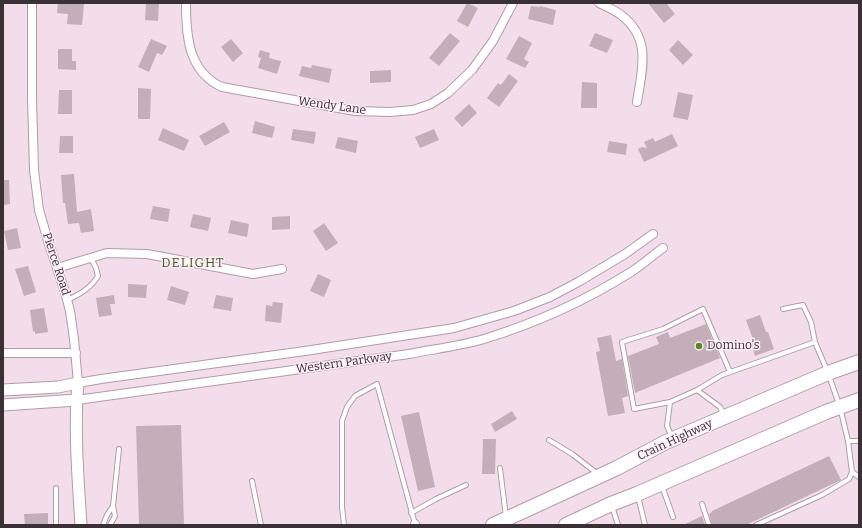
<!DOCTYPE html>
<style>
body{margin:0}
#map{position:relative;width:862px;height:528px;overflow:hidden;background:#f4ddeb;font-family:Bitter,serif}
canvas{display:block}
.frame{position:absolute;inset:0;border:4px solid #3a3137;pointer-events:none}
</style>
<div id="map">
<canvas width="862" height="528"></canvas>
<div class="frame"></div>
</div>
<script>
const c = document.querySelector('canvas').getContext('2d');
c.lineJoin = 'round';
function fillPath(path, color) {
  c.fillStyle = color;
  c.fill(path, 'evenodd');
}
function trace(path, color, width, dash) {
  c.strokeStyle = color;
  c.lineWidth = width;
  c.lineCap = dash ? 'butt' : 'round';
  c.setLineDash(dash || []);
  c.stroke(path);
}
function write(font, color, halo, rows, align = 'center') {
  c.font = font + ' Bitter,serif';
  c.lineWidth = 3;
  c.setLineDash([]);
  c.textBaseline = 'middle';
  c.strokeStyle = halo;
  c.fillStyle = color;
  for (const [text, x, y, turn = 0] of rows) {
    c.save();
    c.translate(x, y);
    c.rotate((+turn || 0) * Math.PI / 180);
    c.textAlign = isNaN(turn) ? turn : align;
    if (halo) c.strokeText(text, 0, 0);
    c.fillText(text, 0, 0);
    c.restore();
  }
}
const building = new Path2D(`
 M58 3 84 4 82 25 67 24 68 14 57 13Z
 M146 3H159L158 21 145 20Z
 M467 3 478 8 468 27 457 21Z
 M648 3H666L675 14 664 23Z
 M531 6 540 7V6L556 10 553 25 528 19Z
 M450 33 460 41 439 66 429 58Z
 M595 33 613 40 607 53 589 46Z
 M519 36 532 43 524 59 529 62 525 68 506 59Z
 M151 39 167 46 162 55 157 53 149 72 138 67Z
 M231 39 243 53 233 62 221 47Z
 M678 40 693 55 683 65 669 50Z
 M58 49H72V61H76V70L58 69Z
 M260 50 270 53 269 58 281 61 277 74 258 68 261 58 258 57Z
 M312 65 332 69 329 83 299 76 302 66 311 68Z
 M391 70V82L370 83V71Z
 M509 74 518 81 499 107 487 98 498 83 501 85Z
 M582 82 597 83V108H581Z
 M138 88 151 89 150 119H138Z
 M59 90H72V114H58Z
 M678 92 693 95 688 120 673 117Z
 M469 104 477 113 462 127 454 118Z
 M255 121 275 127 272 138 252 133Z
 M224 122 230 132 205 146 199 136Z
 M163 128 189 140 184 151 158 140Z
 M293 129 316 132 314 144 291 140Z
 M434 129 439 140 420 148 415 137Z
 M672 134 678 146 644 162 638 149 642 147 647 148 644 142 653 138 655 142Z
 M60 136H73V153H59Z
 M338 137 358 141 356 153 335 148Z
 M609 141 627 144 626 155 607 152Z
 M74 174 77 212 91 209 94 231 81 233 79 223 68 224 65 203H63L61 175Z
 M3 180H9L10 204 3 205Z
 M153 206 170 209 168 222 150 219Z
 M193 214 211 218 208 231 190 227Z
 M290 216V229L272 230V217Z
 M231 220 249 224 247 237 228 233Z
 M324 223 338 243 326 251 313 231Z
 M17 228 21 248 8 250 4 231Z
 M28 266 36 292 24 296 15 269Z
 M318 274 331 280 324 297 310 291Z
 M128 284 147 285 146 298 128 297Z
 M171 286 189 292 185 305 167 300Z
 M114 295 115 304H110L112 315 99 317 96 298Z
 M216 295 233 298 231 311 213 308Z
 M273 302 283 303 281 323 265 321 266 305 272 306Z
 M44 308 48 332 35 334V331L33 332 30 310Z
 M760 315 766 332H768L774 349 755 356 751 343 754 342 746 320Z
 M706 324 720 358 635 393 628 356 659 344 656 337 668 332 670 338Z
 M611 335 616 361 622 359 628 396 622 398 625 413 608 416 596 352 600 351 597 338Z
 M512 411 517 419 495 432 491 424Z
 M419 412 435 487 418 491 401 416Z
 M181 425 184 525H139L136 426Z
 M483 439H496L495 474H482Z
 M829 456 841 480 746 525H712L709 514 712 512V511Z
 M48 513V525H25L24 514Z
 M702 516 705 525H683Z`);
const lane = new Path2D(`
 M67 300C79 295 91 288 98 276L96 268 91 258
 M697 390 720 407 724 415
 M670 402 634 409 622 342 663 329 703 309 730 372
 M672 437 667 426 670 402 697 390 722 375 815 342
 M549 440 572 454 598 474
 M848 441H859
 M500 468 506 517
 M852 472 859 477
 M252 481 261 525
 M662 486 673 517
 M56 488V525
 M638 496 645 525
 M702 504 709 525
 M612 506 618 525
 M411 513 436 499 466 485
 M103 525 107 515 113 506
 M110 525 115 516 113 506 119 449
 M344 525 342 507V421L347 407 355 396 377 384 415 524H414
 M756 525 822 495 849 479 852 472 848 441 840 407 828 373 815 342 811 322 803 305 783 309`);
const street = new Path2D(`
 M32 3V99L34 170 39 210 49 244 65 292 70 311 74 339 78 383 101 379 305 351 454 328 514 311 550 297 580 281 625 254 653 234
 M186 3C186 35 188 72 222 87L355 111 390 112 413 110 431 104 448 93 472 70 493 41 513 3
 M599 3C607 7 615 10 621 15 652 38 642 70 637 102
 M57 268 107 253 147 254 253 274 282 269
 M3 353H76
 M77 400 409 354C434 349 460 346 484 339 536 323 585 301 631 272 642 265 652 256 663 248
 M415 524V525`);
const secondary = new Path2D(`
 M3 390 58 387 78 383C74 430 78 478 81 525
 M3 405 77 400`);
const highway = new Path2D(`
 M493 525 617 468 666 442 828 373 859 362
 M566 525 611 504 637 494 826 412 859 400`);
const markers = [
 [699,346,4,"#57881b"]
];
const streetNames = [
 ["Wendy Lane",332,106,8],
 ["Pierce Road",56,264,72],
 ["Western Parkway",344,363,-8],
 ["Crain Highway",675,440,-25]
];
const poiNames = [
 ["Domino's",707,346]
];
const neighbourhoodNames = [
 ["DELIGHT",193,263]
];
fillPath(building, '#c3aeba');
trace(lane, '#b09ca8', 6);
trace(street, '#b09ca8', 10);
trace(secondary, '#b09ca8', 13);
trace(highway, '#b09ca8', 16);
trace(lane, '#fff', 4);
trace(street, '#fff', 8);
trace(secondary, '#fff', 11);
trace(highway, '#fff', 14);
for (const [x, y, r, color] of markers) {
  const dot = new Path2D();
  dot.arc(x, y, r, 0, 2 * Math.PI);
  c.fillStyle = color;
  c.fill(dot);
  trace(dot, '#feecf7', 1.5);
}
write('12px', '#3a3137', '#feecf7', streetNames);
write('12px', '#3a3137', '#feecf7', poiNames, 'left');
c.letterSpacing = '1px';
write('13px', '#3f5e1d', '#feecf7', neighbourhoodNames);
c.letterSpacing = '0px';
</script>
